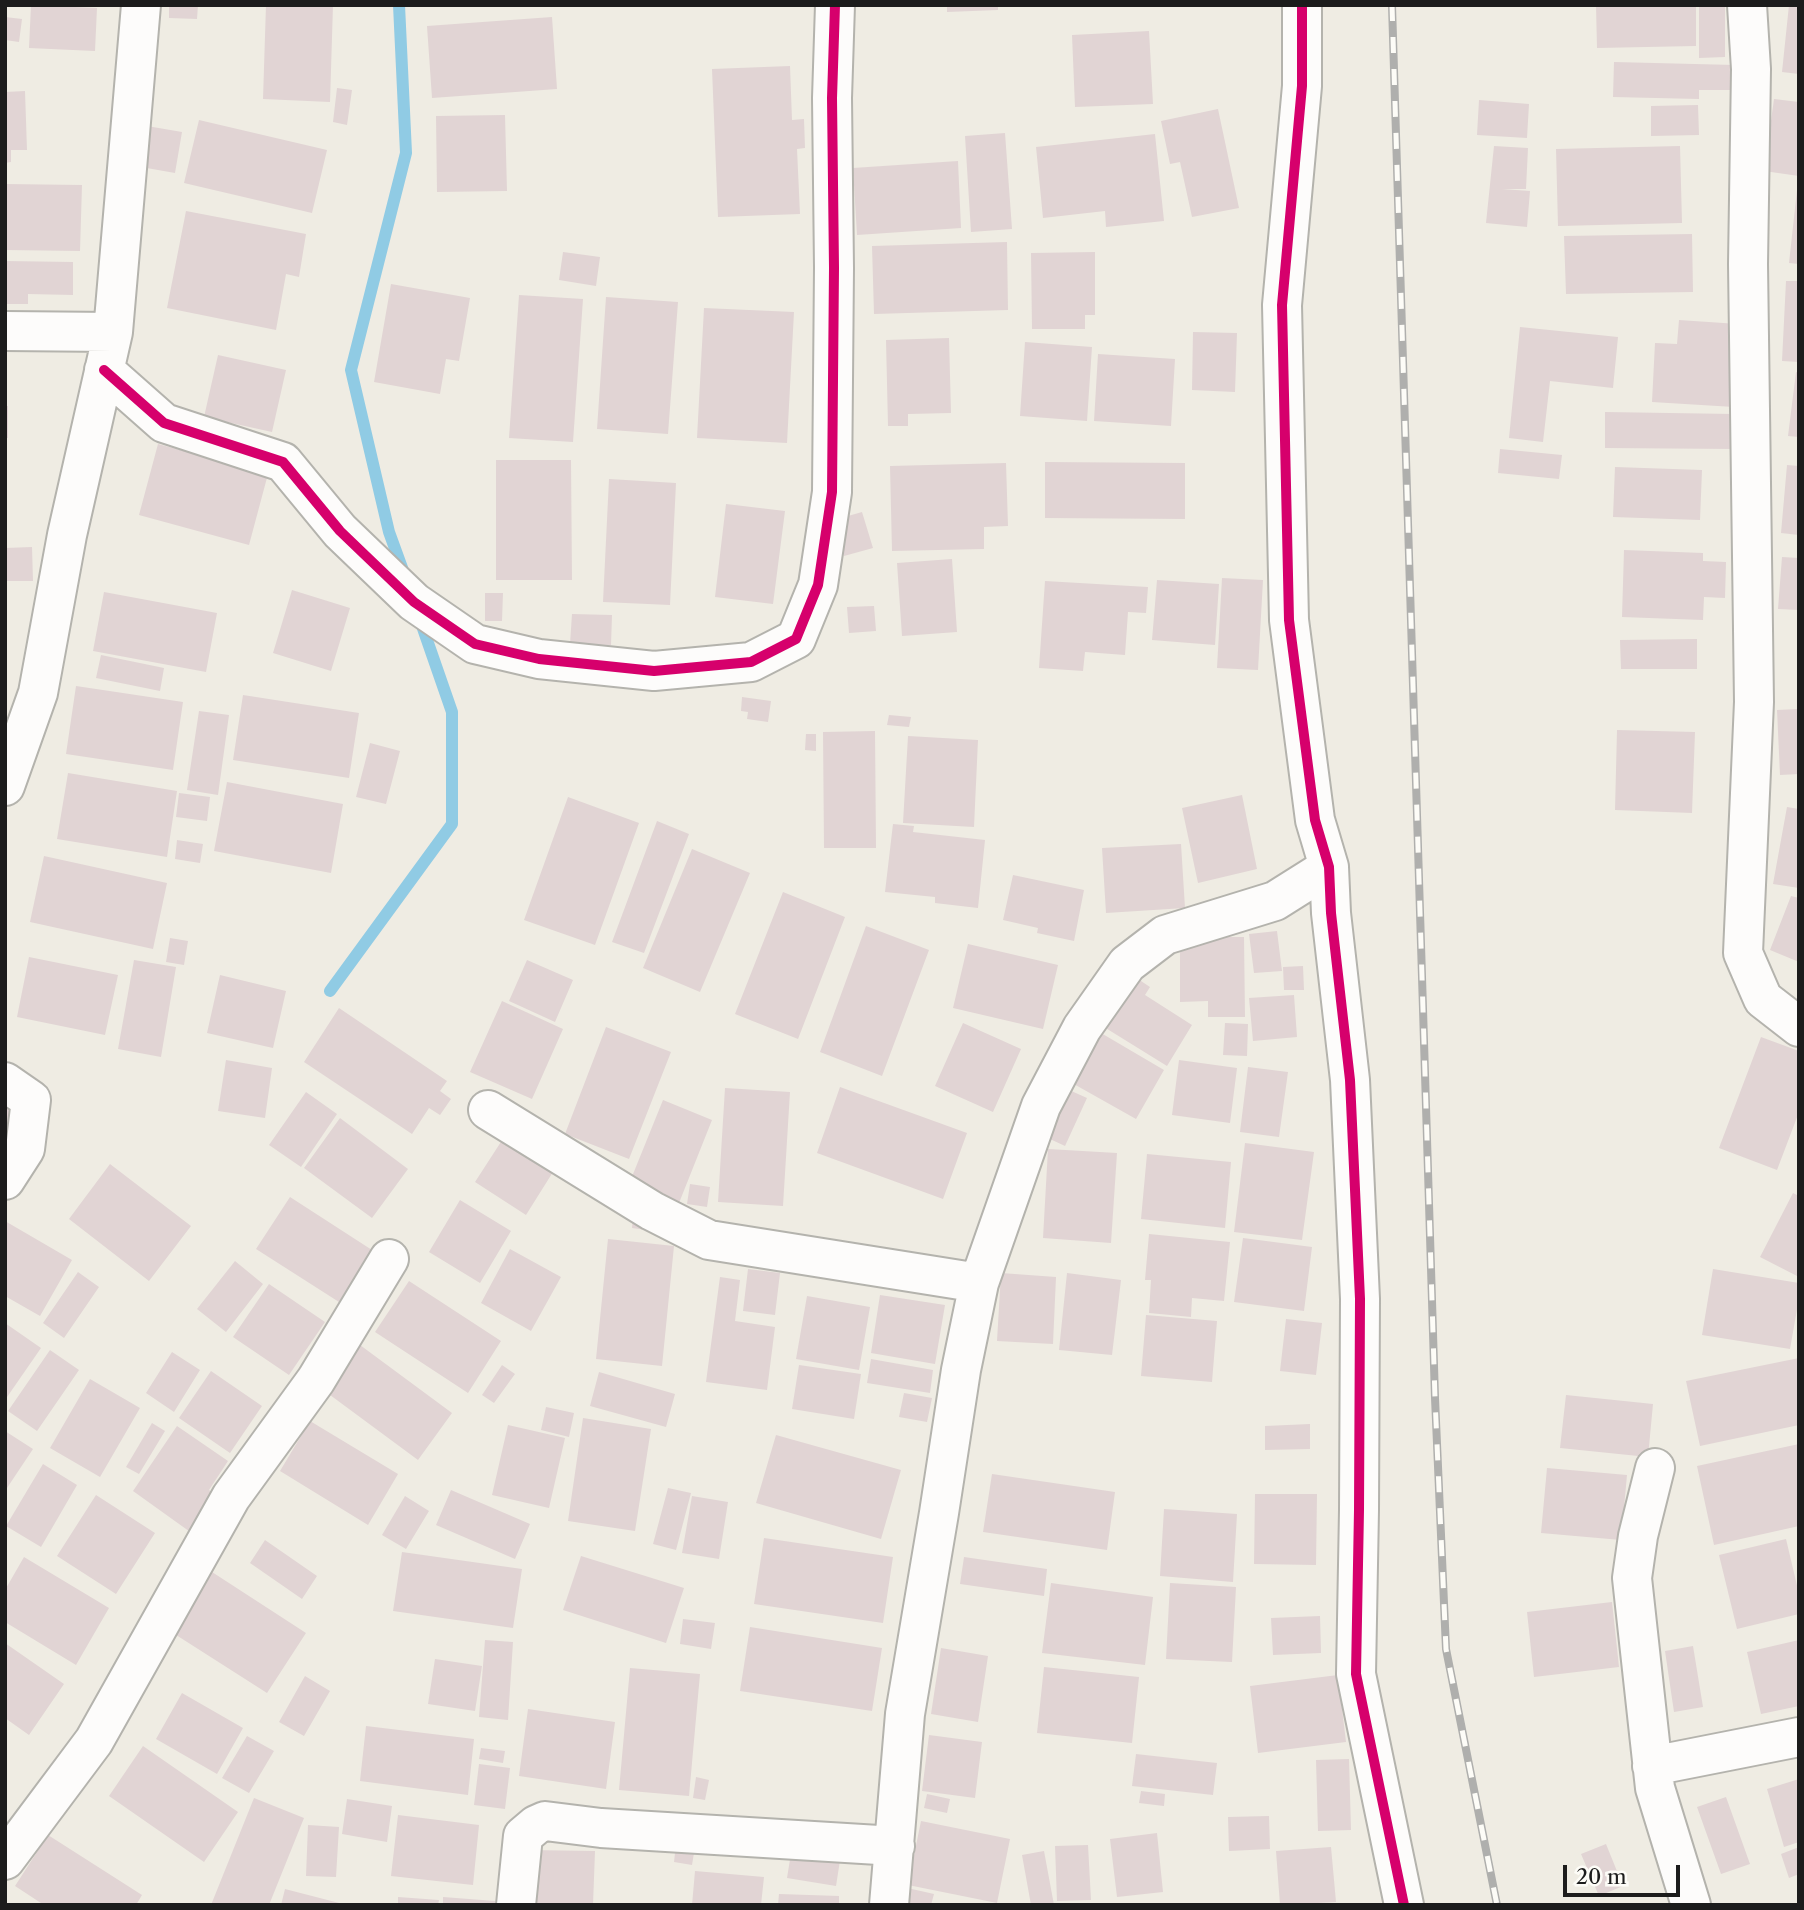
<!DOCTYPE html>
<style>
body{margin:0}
#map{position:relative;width:1804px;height:1910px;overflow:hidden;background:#efece3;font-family:"Libre Caslon Text",serif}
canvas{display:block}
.frame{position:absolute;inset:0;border:7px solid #1c1c1c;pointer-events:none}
.scale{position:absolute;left:1563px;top:1865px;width:117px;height:32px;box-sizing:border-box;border:4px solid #1c1c1c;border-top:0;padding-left:9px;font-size:21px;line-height:24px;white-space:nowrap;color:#1c1c1c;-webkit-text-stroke:5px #fdfcf7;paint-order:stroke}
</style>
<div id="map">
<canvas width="1804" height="1910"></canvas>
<div class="frame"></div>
<div class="scale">20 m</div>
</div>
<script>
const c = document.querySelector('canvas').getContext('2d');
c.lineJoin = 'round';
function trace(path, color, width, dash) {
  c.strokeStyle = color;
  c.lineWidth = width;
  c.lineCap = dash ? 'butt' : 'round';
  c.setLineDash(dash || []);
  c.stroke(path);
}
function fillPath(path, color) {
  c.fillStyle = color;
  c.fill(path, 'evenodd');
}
const stream = new Path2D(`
 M399 5 406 153 351 370 389 532 405 576
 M330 991 452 824V712L419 617`);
const building = new Path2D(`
 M31 5 97 8 95 51 29 48Z
 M169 5H198L197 19 169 18Z
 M266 5H333L330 102 263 99Z
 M947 5H998V10L947 12Z
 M1596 5H1696V46L1597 48Z
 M1699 5H1725V57L1699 58Z
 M1789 5H1799V74L1782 72Z
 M5 17 22 19 19 42 5 40Z
 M552 17 557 89 432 98 427 26Z
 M1149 31 1153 104 1075 107 1072 35Z
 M1614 62 1735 65 1734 90H1699V99L1613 97Z
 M790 66 792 120 804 119 805 148 797 149 800 214 718 217 712 69Z
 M337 88 352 90 347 125 333 122Z
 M25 91 27 150H11V162L5 163V92Z
 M1774 99 1799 102V176L1764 171Z
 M1479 100 1529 104 1527 138 1477 135Z
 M1698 105 1699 135 1651 136V106Z
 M1218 109 1239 208 1192 217 1180 162 1170 164 1161 121Z
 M505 115 507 191 437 192 436 116Z
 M199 120 327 150 312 213 184 183Z
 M147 126 182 132 175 173 141 167Z
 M1005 133 1012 229 971 232 965 136Z
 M1155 134 1164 221 1106 227 1105 211 1043 218 1036 147Z
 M1494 146 1528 148 1526 189H1502L1530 191 1527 227 1486 223Z
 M1680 146 1682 223 1558 226 1556 149Z
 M958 161 961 228 857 235 853 168Z
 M5 184 82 185 80 251 5 250Z
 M1797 190H1799V264L1789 263Z
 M186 211 306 234 299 277 286 274 276 330 167 308Z
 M1692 234 1693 292 1566 294 1564 236Z
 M1007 242 1008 310 874 314 872 246Z
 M563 252 600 257 596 286 559 280Z
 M1095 252V315H1085V329H1032L1031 253Z
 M5 261 73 262V295L28 294V304H5Z
 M1786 281H1799V362L1782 361Z
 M391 284 470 298 459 361 446 359 440 394 374 382Z
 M519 295 583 299 573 442 509 438Z
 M606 297 678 302 668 434 597 429Z
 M704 308 794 312 787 443 697 438Z
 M1679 320 1738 324 1734 407 1652 402 1655 343 1677 344Z
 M1520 327 1618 337 1613 388 1550 381 1543 442 1509 438Z
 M1193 332 1237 333 1235 392 1192 390Z
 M949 338 951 413 908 414V426H888L886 340Z
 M1025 342 1092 347 1087 421 1020 416Z
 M1098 354 1175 359 1171 426 1094 421Z
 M218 355 286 370 272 432 204 417Z
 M1796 372 1799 373V437L1788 436Z
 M5 406H8V438H5Z
 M1605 412 1734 414V449L1605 448Z
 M158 444 268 474 249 545 139 515Z
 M1500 449 1562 455 1559 479 1498 473Z
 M496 460H571L572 580H496Z
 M1045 462 1185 463V519L1045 518Z
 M1006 463 1008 526 984 527V549L892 551 890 466Z
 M1787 465 1799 466V535L1781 533Z
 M1615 467 1702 470 1700 520 1613 517Z
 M609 479 676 483 670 605 603 602Z
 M726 504 785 511 773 604 715 597Z
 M862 512 873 548 844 556 834 520Z
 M32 547 33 581H5V548Z
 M1624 550 1703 553V561L1726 562 1725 598 1704 597 1703 620 1622 617Z
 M1782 557 1799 558V610L1778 609Z
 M952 559 957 632 902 636 897 563Z
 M1222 578 1263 580 1258 670 1217 668Z
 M1157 580 1219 584 1215 645 1152 640Z
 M1045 581 1148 587 1146 613 1128 612 1125 655 1085 652 1083 671 1039 668Z
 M292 590 350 608 331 671 273 653Z
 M104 592 217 613 206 672 93 651Z
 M485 593H503L502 621H485Z
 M874 606 876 631 849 633 847 607Z
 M572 614 612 615 611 645 570 644Z
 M1697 639V669H1621L1620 640Z
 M101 655 164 668 160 691 96 678Z
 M76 686 183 702 173 770 66 754Z
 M243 695 359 713 349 778 233 760Z
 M742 697 771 701 768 722 747 719 748 712 741 711Z
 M1799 709V774L1780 775 1777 710Z
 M199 711 229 715 218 795 187 790Z
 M889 715 911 717 909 727 887 725Z
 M1617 730 1695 732 1692 813 1615 810Z
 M875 731 876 848H824L823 732Z
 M806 734H816V751L805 750Z
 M908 736 978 740 974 827 903 823Z
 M370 743 400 751 386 804 356 797Z
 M68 773 177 791 167 857 57 839Z
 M227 782 343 804 331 873 214 851Z
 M179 793 210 797 207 821 176 817Z
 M1242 795 1257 869 1198 883 1182 808Z
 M568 797 639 823 595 945 524 920Z
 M1787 807 1799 809V888L1773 884Z
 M657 821 689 834 644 953 612 942Z
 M893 824 914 826 913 832 985 840 978 908 935 903V897L885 892Z
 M177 840 203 844 200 863 175 859Z
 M1181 844 1185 908 1106 913 1102 848Z
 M692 849 750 873 700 992 643 968Z
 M44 856 167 883 153 949 30 922Z
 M1013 875 1084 890 1074 941 1037 933 1038 928 1003 920Z
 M783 892 845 917 798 1039 735 1014Z
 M1791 896 1799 898V962L1770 950Z
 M866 926 929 950 882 1076 820 1052Z
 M1277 931 1282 971 1254 973 1249 934Z
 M1180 937H1244L1245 1017H1208V1001L1180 1002Z
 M170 938 188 941 184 965 166 962Z
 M968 944 1058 965 1043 1029 953 1008Z
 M29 957 118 975 105 1035 17 1017Z
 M134 960 176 967 161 1057 118 1049Z
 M527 960 573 980 555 1022 509 1001Z
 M1303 966 1304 990H1284L1283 967Z
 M220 975 286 991 273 1048 207 1033Z
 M1135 977 1150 987 1145 995 1192 1025 1167 1066 1104 1027Z
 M1294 995 1297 1037 1253 1041 1249 998Z
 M502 1001 563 1029 532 1099 470 1072Z
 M339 1008 447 1081 440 1091 451 1099 440 1115 429 1108 412 1134 304 1062Z
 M963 1023 1021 1049 993 1112 935 1086Z
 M1225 1023 1248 1024 1247 1056 1223 1055Z
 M606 1027 671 1052 629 1159 565 1134Z
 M1101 1033 1164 1070 1136 1119 1072 1083Z
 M1761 1037 1799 1051V1112L1777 1170 1719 1148Z
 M226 1060 272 1068 265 1118 218 1111Z
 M1179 1060 1237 1068 1230 1123 1172 1115Z
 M1248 1067 1288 1072 1279 1137 1240 1132Z
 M1058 1085 1087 1098 1065 1146 1037 1133Z
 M840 1087 967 1133 943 1199 817 1153Z
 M725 1088 790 1092 783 1206 718 1202Z
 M306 1092 337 1114 301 1167 269 1145Z
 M13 1099 8 1126 5 1123V1107Z
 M663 1100 712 1120 679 1203 629 1184Z
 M340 1118 408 1169 372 1218 304 1168Z
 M508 1131 558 1164 526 1215 475 1182Z
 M1245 1143 1314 1152 1302 1240 1234 1232Z
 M1048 1149 1117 1153 1111 1243 1043 1238Z
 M1147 1154 1231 1162 1225 1228 1141 1219Z
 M110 1164 191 1226 149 1281 69 1219Z
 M690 1184 710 1187 707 1207 687 1204Z
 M1793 1193 1799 1196V1277L1760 1257Z
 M290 1197 372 1250 339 1302 256 1249Z
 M460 1200 511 1231 480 1283 429 1252Z
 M633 1217 654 1231 632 1228Z
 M5 1221 72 1260 40 1316 5 1296Z
 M1149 1234 1230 1242 1224 1301 1192 1298 1191 1317 1149 1313 1151 1280H1145Z
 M1243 1238 1312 1247 1304 1311 1234 1302Z
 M608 1239 674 1246 662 1366 596 1359Z
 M510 1249 561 1277 531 1331 481 1303Z
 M235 1261 263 1284 226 1332 197 1309Z
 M748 1269 780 1273 775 1315 743 1311Z
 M1713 1269 1799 1283V1298L1790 1349 1702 1335Z
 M78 1272 99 1287 64 1338 43 1323Z
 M1001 1273 1056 1277 1053 1344 997 1341Z
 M1067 1273 1121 1280 1112 1355 1059 1350Z
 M720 1277 740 1280 735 1321 775 1327 767 1390 706 1382Z
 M409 1281 501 1341 468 1393 375 1332Z
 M269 1284 325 1322 289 1375 233 1337Z
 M880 1295 945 1305 935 1364 871 1353Z
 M807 1296 870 1307 859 1370 796 1359Z
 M1146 1315 1217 1321 1212 1382 1141 1376Z
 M1286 1319 1322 1323 1316 1375 1280 1371Z
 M5 1323 41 1348 5 1400Z
 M360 1345 452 1413 418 1460 326 1392Z
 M50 1350 79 1370 37 1431 8 1411Z
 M172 1352 200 1370 174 1412 146 1393Z
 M1799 1358V1425L1700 1446 1686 1381Z
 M871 1359 933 1370 930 1393 867 1383Z
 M502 1365 515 1374 494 1403 482 1395Z
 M799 1365 861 1374 854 1419 792 1409Z
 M211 1371 262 1406 230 1453 179 1418Z
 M599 1372 675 1394 666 1427 590 1406Z
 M90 1379 140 1408 100 1477 50 1448Z
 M904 1393 932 1398 927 1422 899 1417Z
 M1566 1395 1653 1404 1648 1457 1560 1448Z
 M546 1407 574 1413 569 1437 541 1430Z
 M583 1418 651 1429 635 1531 568 1521Z
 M310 1421 398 1474 368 1525 280 1471Z
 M152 1423 165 1431 139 1474 126 1467Z
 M1310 1424V1449L1265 1450V1426Z
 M508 1425 565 1438 549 1508 492 1495Z
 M177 1426 228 1461 209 1490 218 1496 193 1534 133 1491Z
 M5 1431 33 1449 5 1491Z
 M776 1435 901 1470 881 1539 756 1503Z
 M1799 1444V1526L1714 1545 1697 1466Z
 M43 1464 77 1485 41 1547 6 1526Z
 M1547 1468 1627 1475 1621 1540 1541 1533Z
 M992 1474 1115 1492 1107 1550 983 1532Z
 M668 1488 691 1493 676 1550 653 1544Z
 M451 1490 530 1524 515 1559 436 1525Z
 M1255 1494H1317L1316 1565 1254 1564Z
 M96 1495 155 1533 116 1594 57 1556Z
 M405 1496 429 1511 406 1549 382 1535Z
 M692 1496 728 1502 719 1559 682 1553Z
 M1164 1509 1237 1514 1233 1582 1160 1576Z
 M764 1538 893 1557 883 1623 754 1604Z
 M1786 1539 1799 1594V1614L1737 1629 1719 1555Z
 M265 1540 317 1576 302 1599 250 1563Z
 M402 1552 522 1569 513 1628 393 1611Z
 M581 1556 684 1588 666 1643 563 1610Z
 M24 1557 109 1608 76 1665 5 1622V1590Z
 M964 1557 1047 1569 1044 1596 960 1584Z
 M212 1572 306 1633 267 1693 173 1633Z
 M1051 1583 1153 1597 1145 1665 1042 1653Z
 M1170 1583 1236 1587 1232 1662 1166 1659Z
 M1612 1602 1619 1667 1534 1677 1527 1612Z
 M1320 1616 1321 1653 1273 1655 1271 1618Z
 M683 1619 715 1623 711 1649 680 1644Z
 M750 1627 882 1648 872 1711 740 1691Z
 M485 1640 513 1642 508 1720 479 1717Z
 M1799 1640V1706L1761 1714 1747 1652Z
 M5 1643 64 1684 29 1735 5 1718Z
 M1693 1646 1703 1707 1674 1712 1665 1651Z
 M941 1648 988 1656 978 1722 931 1714Z
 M435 1659 482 1666 475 1711 428 1704Z
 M1044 1667 1139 1677 1132 1743 1037 1733Z
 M630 1668 700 1674 689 1796 619 1790Z
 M1338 1675 1346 1742 1258 1753 1250 1686Z
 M305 1676 330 1691 304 1736 279 1722Z
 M182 1693 243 1728 217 1774 156 1739Z
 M528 1709 615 1722 606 1789 519 1776Z
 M366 1726 474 1739 468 1795 360 1781Z
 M929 1735 982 1742 975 1798 922 1791Z
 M247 1736 274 1751 249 1793 222 1778Z
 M143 1746 238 1812 204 1862 109 1796Z
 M481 1748 505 1751 503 1763 479 1759Z
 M1136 1754 1217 1763 1213 1795 1132 1786Z
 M1349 1759 1351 1830 1318 1831 1316 1760Z
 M479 1764 510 1768 505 1809 474 1805Z
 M696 1777 709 1780 705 1800 693 1798Z
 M1799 1779V1842L1784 1847 1767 1789Z
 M1141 1791 1165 1794 1164 1806 1139 1803Z
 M927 1794 950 1799 947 1813 924 1808Z
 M1726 1797 1750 1864 1721 1874 1697 1807Z
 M254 1798 304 1818 269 1905H211Z
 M347 1799 392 1806 387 1842 342 1834Z
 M398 1815 479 1825 473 1885 391 1876Z
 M1269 1816 1270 1849 1229 1851 1228 1817Z
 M921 1821 1010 1839 997 1903 908 1885Z
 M308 1825 339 1827 336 1877 306 1876Z
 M1157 1833 1163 1892 1117 1897 1110 1839Z
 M48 1835 142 1895 136 1905H44L15 1886Z
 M676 1844 695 1847 692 1865 674 1862Z
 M1606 1844 1623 1886 1599 1896 1581 1854Z
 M1088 1845 1091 1900 1057 1901 1055 1846Z
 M792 1847 841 1854 836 1886 787 1878Z
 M1331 1847 1336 1902 1280 1905 1276 1851Z
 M1799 1847V1874L1789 1878 1781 1854Z
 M527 1850 595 1851 593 1905H526Z
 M1044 1851 1054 1905H1031L1022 1855Z
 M695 1871 764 1877 761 1905H692Z
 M903 1887 934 1894 931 1905H899Z
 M285 1889 343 1904V1905H281Z
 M779 1894 839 1896V1905H778Z
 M398 1897 439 1900 438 1905H398Z
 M443 1897 495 1901V1905H443Z`);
const minor = new Path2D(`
 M1302 5V86L1282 305 1289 620 1315 820 1329 867 1331 913 1350 1080 1360 1299 1359 1510 1356 1674 1404 1905
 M1747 5 1751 69 1748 264 1754 702 1743 953 1763 999 1799 1027
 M5 331 113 332
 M104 370 164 423 283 462 340 531 414 602 475 644 539 659 654 671 751 662 796 639 818 585 832 492 834 268 832 98 835 5
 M5 786 38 693 67 535 113 332 141 5
 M5 1082 31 1100 25 1149 5 1180
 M488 1110 652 1211 709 1240 979 1283
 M1655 1468 1638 1536 1632 1578 1655 1788 1691 1905
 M1652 1766 1799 1737
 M5 1860 94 1741 231 1497 316 1380 389 1259
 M516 1905 523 1836 536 1825 545 1821 601 1828 895 1846
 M889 1905 905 1714 939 1513 961 1370 979 1283 1041 1106 1082 1028 1127 964 1165 935 1275 901 1329 867`);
const rail = new Path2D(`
 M1392 5 1435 1398 1446 1649 1497 1905`);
const cycleway = new Path2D(`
 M1302 5V86L1282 305 1289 620 1315 820 1329 867 1331 913 1350 1080 1360 1299 1359 1510 1356 1674 1404 1905
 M104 370 164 423 283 462 340 531 414 602 475 644 539 659 654 671 751 662 796 639 818 585 832 492 834 268 832 98 835 5`);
trace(stream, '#90cbe4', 12);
fillPath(building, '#e1d4d4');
trace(minor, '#b4b3ad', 42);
trace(minor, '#fdfcfb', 38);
trace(rail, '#afafad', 8);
trace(rail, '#fdfcf7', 5, [16]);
trace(cycleway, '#d6006c', 10);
</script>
